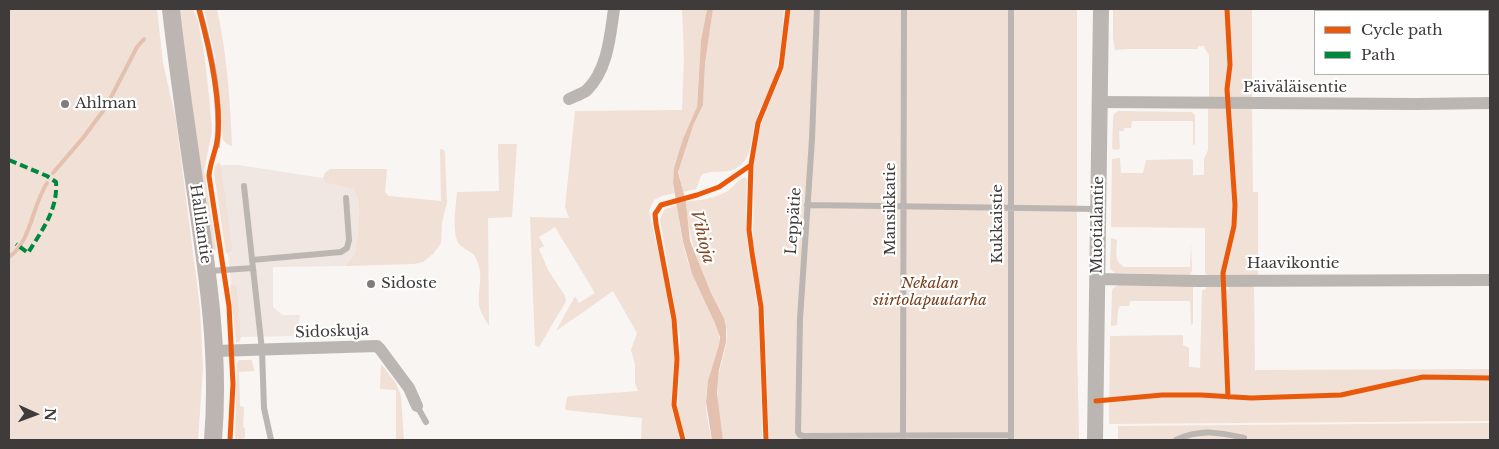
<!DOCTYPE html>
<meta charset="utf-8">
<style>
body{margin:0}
#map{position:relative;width:1499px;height:449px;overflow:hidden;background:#f8f5f3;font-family:"Libre Baskerville",serif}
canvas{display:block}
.frame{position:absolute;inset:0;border:10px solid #3e3b3a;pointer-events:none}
.legend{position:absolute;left:1314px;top:10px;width:175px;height:65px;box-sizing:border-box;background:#fff;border:1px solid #b2b1b0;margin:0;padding:6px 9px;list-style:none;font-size:15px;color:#3e3b3a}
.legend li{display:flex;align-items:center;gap:10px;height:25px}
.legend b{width:25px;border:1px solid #b2b1b0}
.north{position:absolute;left:10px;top:389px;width:50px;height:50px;-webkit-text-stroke:4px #fff;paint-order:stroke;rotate:92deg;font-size:14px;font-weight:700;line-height:20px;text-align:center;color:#3e3b3a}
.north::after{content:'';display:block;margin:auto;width:18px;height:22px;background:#3e3b3a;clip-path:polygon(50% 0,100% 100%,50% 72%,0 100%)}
</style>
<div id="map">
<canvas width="1499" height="449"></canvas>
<div class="frame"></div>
<ul class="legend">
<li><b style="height:6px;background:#e8590c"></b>Cycle path</li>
<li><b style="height:6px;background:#00873e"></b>Path</li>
</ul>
<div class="north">N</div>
</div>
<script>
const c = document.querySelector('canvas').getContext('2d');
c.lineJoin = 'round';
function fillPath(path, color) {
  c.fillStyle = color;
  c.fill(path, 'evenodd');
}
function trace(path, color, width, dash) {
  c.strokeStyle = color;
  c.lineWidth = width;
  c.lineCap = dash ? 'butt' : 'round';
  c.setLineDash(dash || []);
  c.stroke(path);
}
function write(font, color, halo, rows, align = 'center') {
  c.font = font + ' "Libre Baskerville",serif';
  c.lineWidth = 4.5;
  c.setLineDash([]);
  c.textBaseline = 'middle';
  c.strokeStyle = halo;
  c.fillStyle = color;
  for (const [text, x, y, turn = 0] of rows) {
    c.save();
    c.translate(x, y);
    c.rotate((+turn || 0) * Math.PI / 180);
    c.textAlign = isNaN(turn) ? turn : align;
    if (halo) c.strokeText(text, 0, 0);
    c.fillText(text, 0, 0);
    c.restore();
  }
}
const built = new Path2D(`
 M222 165H238L323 178 325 183 354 189 359 204 358 231 355 254 345 266 273 267V307L282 315H300L297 336 241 337 237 287 231 285 228 254 231 253 221 166Z`);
const green = new Path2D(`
 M9 9H157L163 63 176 120 200 308 203 369 198 440H9Z
 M180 9H193L198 21 204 53 209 95 212 131 204 171 216 248 215 251 211 247 207 227Z
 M204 9H217C227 54 230 99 232 146L227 144 223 140 215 56Z
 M682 9H707L701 40 697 107 674 168 673 187 675 193 662 196 654 200 649 211 664 279 674 338V359L671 405 680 440H641L642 418 565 410 567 397 570 396 638 391 635 383V364L631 350 637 333 613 291 556 331 575 296 579 303 595 293 555 227 539 237 544 246 539 249 548 270 565 296 566 301 539 347H538L535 345 530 217 569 218 565 207 575 111 682 110 684 58Z
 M713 9H784C782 31 781 56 774 77 769 93 759 108 755 124 751 136 752 154 742 164 728 177 711 168 702 175 699 178 699 185 696 189L683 192 678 169 693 126 703 105 705 64Z
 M791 9H1077V343L1079 440H769L765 317 753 241 754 165 761 124 784 68Z
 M1113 9 1140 10 1142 9H1252V99L1209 98V55L1205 49 1204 46H1198V49H1129L1115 50 1113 38Z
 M1208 109H1252L1253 192H1258V275H1207L1205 273V228L1111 227 1112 159 1120 158 1121 173H1143L1146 160 1191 159 1193 161V175H1204V159L1208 150Z
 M1118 111 1192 112 1195 115V144L1193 145V121H1132L1131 128H1124V131H1119L1120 149 1114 150 1112 148 1113 118 1114 114Z
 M498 144H517L512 217 488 218 489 326C486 321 482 315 480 309 476 295 483 280 479 267 475 250 470 254 460 245 451 236 456 205 457 192L499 191Z
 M440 149 444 150 445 153 447 202 442 223 441 243 434 253 423 262 414 264 345 266 355 254 358 231 359 204 354 189 325 183 323 178 325 173 330 169H387L385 192 389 196 441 201Z
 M219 162 221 166 232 247V251L228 254 226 253 214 173 215 166Z
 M745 177 747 180 746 209 747 242 759 317 762 440H723C721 421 716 402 718 383 719 364 730 344 726 326 724 313 715 303 710 291 697 261 688 235 686 202 699 200 714 199 726 192 733 188 738 179 745 177Z
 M678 204C679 230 685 260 696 283 704 299 717 317 719 335 721 350 712 366 709 380 703 400 707 420 712 440H686L678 411 680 337 660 219 664 210Z
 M1111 238 1117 240C1117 250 1113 262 1125 267H1190L1191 243 1192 271 1189 275 1115 273 1110 269Z
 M230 285H235L237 287 241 337 239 342H236Z
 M1119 285 1192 286 1193 287V324L1191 325 1190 301H1130L1129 306H1120L1118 310 1117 325 1111 326 1112 292 1113 288Z
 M1220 285 1221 290H1229V285L1254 286 1255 370 1490 369V421L1109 424 1110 336 1183 335V345L1189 348V367L1200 368 1202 290H1205L1207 286Z
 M239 360H252L254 371 239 372 240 406 244 407 243 427 245 428V438L235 440 237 363Z
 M381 364 396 383 401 396 404 440H396V390L380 389Z
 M1490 423V440H1118V426Z`);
const water = new Path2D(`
 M707 9H713L705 64 703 105 693 126 678 172 686 202 690 241 711 293 724 318 726 327V342L719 370 717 393 723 440H712L706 402 708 381 719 345 720 337 715 323 692 274 683 242 673 183 674 168 683 139 697 107 701 40Z`);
const stream = new Path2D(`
 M53 173 83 138 106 107 137 47 144 39
 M9 257C31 242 32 206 47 183`);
const service = new Path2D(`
 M199 9C211 52 222 101 217 146
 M817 9 812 139 800 319 798 432 800 435 804 436 1011 435
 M244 186 262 350 264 408 271 440
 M807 205 1097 209
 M252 260 341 252 347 248 349 240 346 198
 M209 271 253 268
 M417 406 426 422
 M903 440 904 9
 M1011 440V9
 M1176 440C1199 429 1220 432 1244 438`);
const minor = new Path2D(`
 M569 99C575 96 582 94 587 90 608 69 610 36 614 9
 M1100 102 1417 104 1490 103
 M1097 279 1198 281 1490 280
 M215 351 377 346 380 349 409 388 417 406`);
const tertiary = new Path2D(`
 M1095 440 1101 9`);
const secondary = new Path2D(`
 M171 9C178 71 187 132 196 194 208 276 220 357 213 440`);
const quiet = new Path2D(`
 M9 160 47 176 56 182C58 210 42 230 28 253L16 244`);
const cycleway = new Path2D(`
 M199 9C209 46 221 96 218 135 217 149 210 161 209 176L229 306 233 384 230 440
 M1227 9 1230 65 1227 89 1235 205 1234 226 1223 273 1228 397
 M1096 401 1162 395H1201L1251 398 1341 395 1423 377 1490 378
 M683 440 674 405 677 359 674 319 656 224 655 214 661 205 697 195 719 187 751 165
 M766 440 761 307 752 253 749 230 751 165 758 123 781 67 788 9`);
const markers = [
 [65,104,5,"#7f7c7b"],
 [371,284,5,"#7f7c7b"]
];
const streetNames = [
 ["Päiväläisentie",1295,88],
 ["Mansikkatie",891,209,-90],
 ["Leppätie",794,221,-86],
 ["Hallilantie",200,224,82],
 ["Kukkaistie",998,224,-90],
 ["Muotialantie",1098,225,-89],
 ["Haavikontie",1293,264],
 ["Sidoskuja",332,332,-2]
];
const poiNames = [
 ["Ahlman",75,104],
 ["Sidoste",381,284]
];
const parkNames = [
 ["Nekalan",930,284],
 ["siirtolapuutarha",930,301]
];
const waterNames = [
 ["Vihioja",702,237,76]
];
fillPath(built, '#f0e7e2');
fillPath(green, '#f1e0d6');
fillPath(water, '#e4c1af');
trace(stream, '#e4c1af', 4);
trace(service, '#bcb6b2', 6);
trace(minor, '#bcb6b2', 12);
trace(tertiary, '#bcb6b2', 16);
trace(secondary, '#bcb5b2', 18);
trace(quiet, '#00873e', 4, [8, 4]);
trace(cycleway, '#e8590c', 5);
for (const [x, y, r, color] of markers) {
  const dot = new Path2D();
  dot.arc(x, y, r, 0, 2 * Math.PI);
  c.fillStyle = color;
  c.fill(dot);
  trace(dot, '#fff', 2);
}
write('15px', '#3e3b3a', '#fff', streetNames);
write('15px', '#3e3b3a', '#fff', poiNames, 'left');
write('italic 15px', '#7a3e1b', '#fff', parkNames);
write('italic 16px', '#824523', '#fff', waterNames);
</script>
